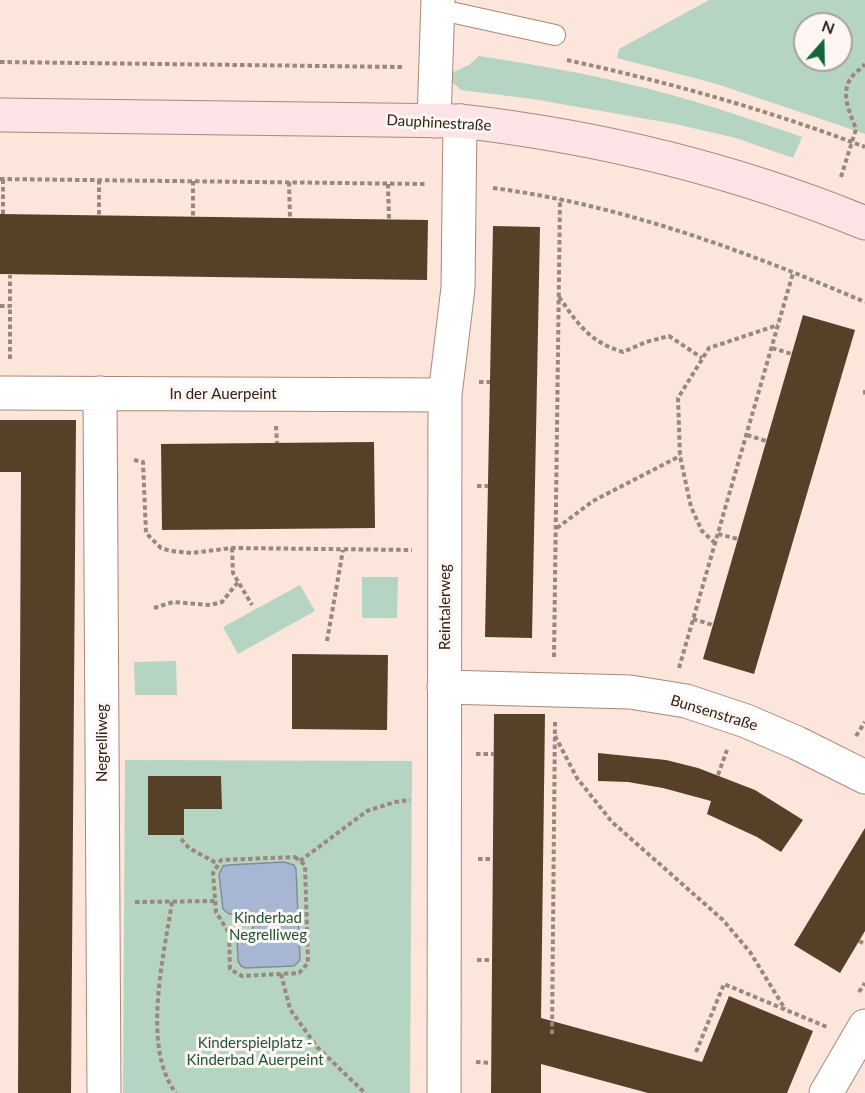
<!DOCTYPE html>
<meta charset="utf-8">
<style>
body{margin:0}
#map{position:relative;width:865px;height:1093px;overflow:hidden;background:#fce5da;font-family:Lato,sans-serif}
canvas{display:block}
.north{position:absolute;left:793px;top:12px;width:60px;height:60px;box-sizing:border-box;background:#fdf6f2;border:2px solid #aaa19c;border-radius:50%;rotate:20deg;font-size:16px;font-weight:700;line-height:24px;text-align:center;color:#2e211a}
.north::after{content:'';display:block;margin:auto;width:21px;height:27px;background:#126738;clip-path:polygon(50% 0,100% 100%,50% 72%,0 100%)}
</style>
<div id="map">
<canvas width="865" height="1093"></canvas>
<div class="north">N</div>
</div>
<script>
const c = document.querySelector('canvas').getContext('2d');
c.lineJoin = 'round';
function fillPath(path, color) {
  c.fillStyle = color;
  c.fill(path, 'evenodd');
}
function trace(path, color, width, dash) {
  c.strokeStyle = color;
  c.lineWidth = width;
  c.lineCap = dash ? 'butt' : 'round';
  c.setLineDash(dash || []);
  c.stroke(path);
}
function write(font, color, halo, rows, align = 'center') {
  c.font = font + ' Lato,sans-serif';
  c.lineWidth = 6;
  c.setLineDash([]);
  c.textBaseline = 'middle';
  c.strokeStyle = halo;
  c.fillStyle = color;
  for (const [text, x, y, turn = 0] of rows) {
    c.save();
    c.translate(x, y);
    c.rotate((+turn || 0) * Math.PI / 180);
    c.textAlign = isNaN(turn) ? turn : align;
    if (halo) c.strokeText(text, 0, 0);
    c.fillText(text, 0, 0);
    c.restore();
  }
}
const green = new Path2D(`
 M709 0H865V134L717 84 617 58 619 49ZM805 24H841V60H805Z
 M479 56C551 67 623 80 693 101 730 112 766 125 802 137L793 158 736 138 675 124 533 99 461 90 452 82 449 74 469 65Z
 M362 577H398L397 618H362Z
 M300 585 315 611 238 654 223 627Z
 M176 661 177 695H135L134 662Z
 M125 760 412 761 410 1093H123Z`);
const water = new Path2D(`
 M284 862 294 865 296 869 300 960 294 966 245 968 241 966 238 961 237 938 251 933 255 921 248 913 229 914 223 909 219 874 223 866 228 865Z`);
const building = new Path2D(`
 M0 214 428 220 427 280 0 274Z
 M493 226 540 227 532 638 485 637Z
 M803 315 855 330 754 674 703 659Z
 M0 420H76L71 1093H18L21 472H0Z
 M374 442 375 528 162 530 161 444Z
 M292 654 388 655 387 730 292 729Z
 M494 714H545L541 1018 702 1062 729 996 813 1031 787 1093H648L541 1064V1093H491Z
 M598 753 666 760 698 768 755 790 803 820 781 852 757 837 707 814 711 801 663 788 628 782 598 781Z
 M148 776H221L222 809H184V835H148Z
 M865 828V931L840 973 794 945Z`);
const path = new Path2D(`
 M567 60C668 82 768 110 865 147
 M0 62 402 67
 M841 177 856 129C850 113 840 94 851 78 854 73 861 69 865 64
 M0 179 425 184
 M99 180V215
 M193 181V216
 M289 182 290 218
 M388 184 389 219
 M493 188C623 205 745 251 865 302
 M3 214V179
 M559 297C579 325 588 341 623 352L646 342 669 336 702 358
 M0 306H10V275
 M772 348 792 354
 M10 359V306
 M479 382H490
 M865 390V396
 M276 426 277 443
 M747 435 766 441
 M134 460 143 462 146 533 161 548 171 551 191 553 232 548 412 550
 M477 486H488
 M557 528 593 501 680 456
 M718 534 738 539
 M715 543 702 531 691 507 680 456 678 398 709 348 778 325
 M232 548 233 573 252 605
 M154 608 173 602 210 605 222 602 238 582
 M693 619 713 625
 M327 641 343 550
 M554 657 560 199
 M679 668 793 273
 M555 736 577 778 612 822 723 920 750 952 785 1009
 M856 736 865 722
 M476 754H494
 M718 775 727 750
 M181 839 189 848 218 864
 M295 857 305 865 308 963 299 973 242 976 230 969 229 933 216 912 213 873 221 860Z
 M478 859H493
 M300 861 367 811 395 802 410 800
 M135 902 215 901
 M172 902C164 955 141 1048 176 1093
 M859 941 865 944
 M477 960H491
 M281 974 290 1009 317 1047 365 1093
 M859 992 865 983
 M552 1034 555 722
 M696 1052 724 984 827 1027
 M476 1062 491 1063`);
const lane = new Path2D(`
 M437 11 455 13 555 35`);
const street = new Path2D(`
 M434 121 438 0
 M0 393 445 395
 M100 393 104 1093
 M444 687 630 692 686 701 746 721 797 743 865 777
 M444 1093 445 395 458 288 460 121
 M826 1093 865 1026`);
const secondary = new Path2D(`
 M0 115 460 121C601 137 733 169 865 223`);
const streetNames = [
 ["Dauphinestraße",439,123,3],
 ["In der Auerpeint",223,394],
 ["Reintalerweg",445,607,-90],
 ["Bunsenstraße",714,713,17],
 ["Negrelliweg",102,743,-90]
];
const parkNames = [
 ["Kinderbad",268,918],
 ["Negrelliweg",268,935],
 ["Kinderspielplatz -",255,1043],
 ["Kinderbad Auerpeint",255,1060]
];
fillPath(green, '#b6d4c2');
fillPath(water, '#a7b7d3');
trace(water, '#838a9c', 1.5);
fillPath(building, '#564028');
trace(lane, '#a87', 22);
trace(street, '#a87', 35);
trace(secondary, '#a87', 35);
trace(path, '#9a887f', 4, [4.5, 3]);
trace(lane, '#fff', 20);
trace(street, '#fff', 33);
trace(secondary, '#fce3e6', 33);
write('15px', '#2e211a', '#fdf6f2', streetNames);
write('15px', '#1e553a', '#fdf6f2', parkNames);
</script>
